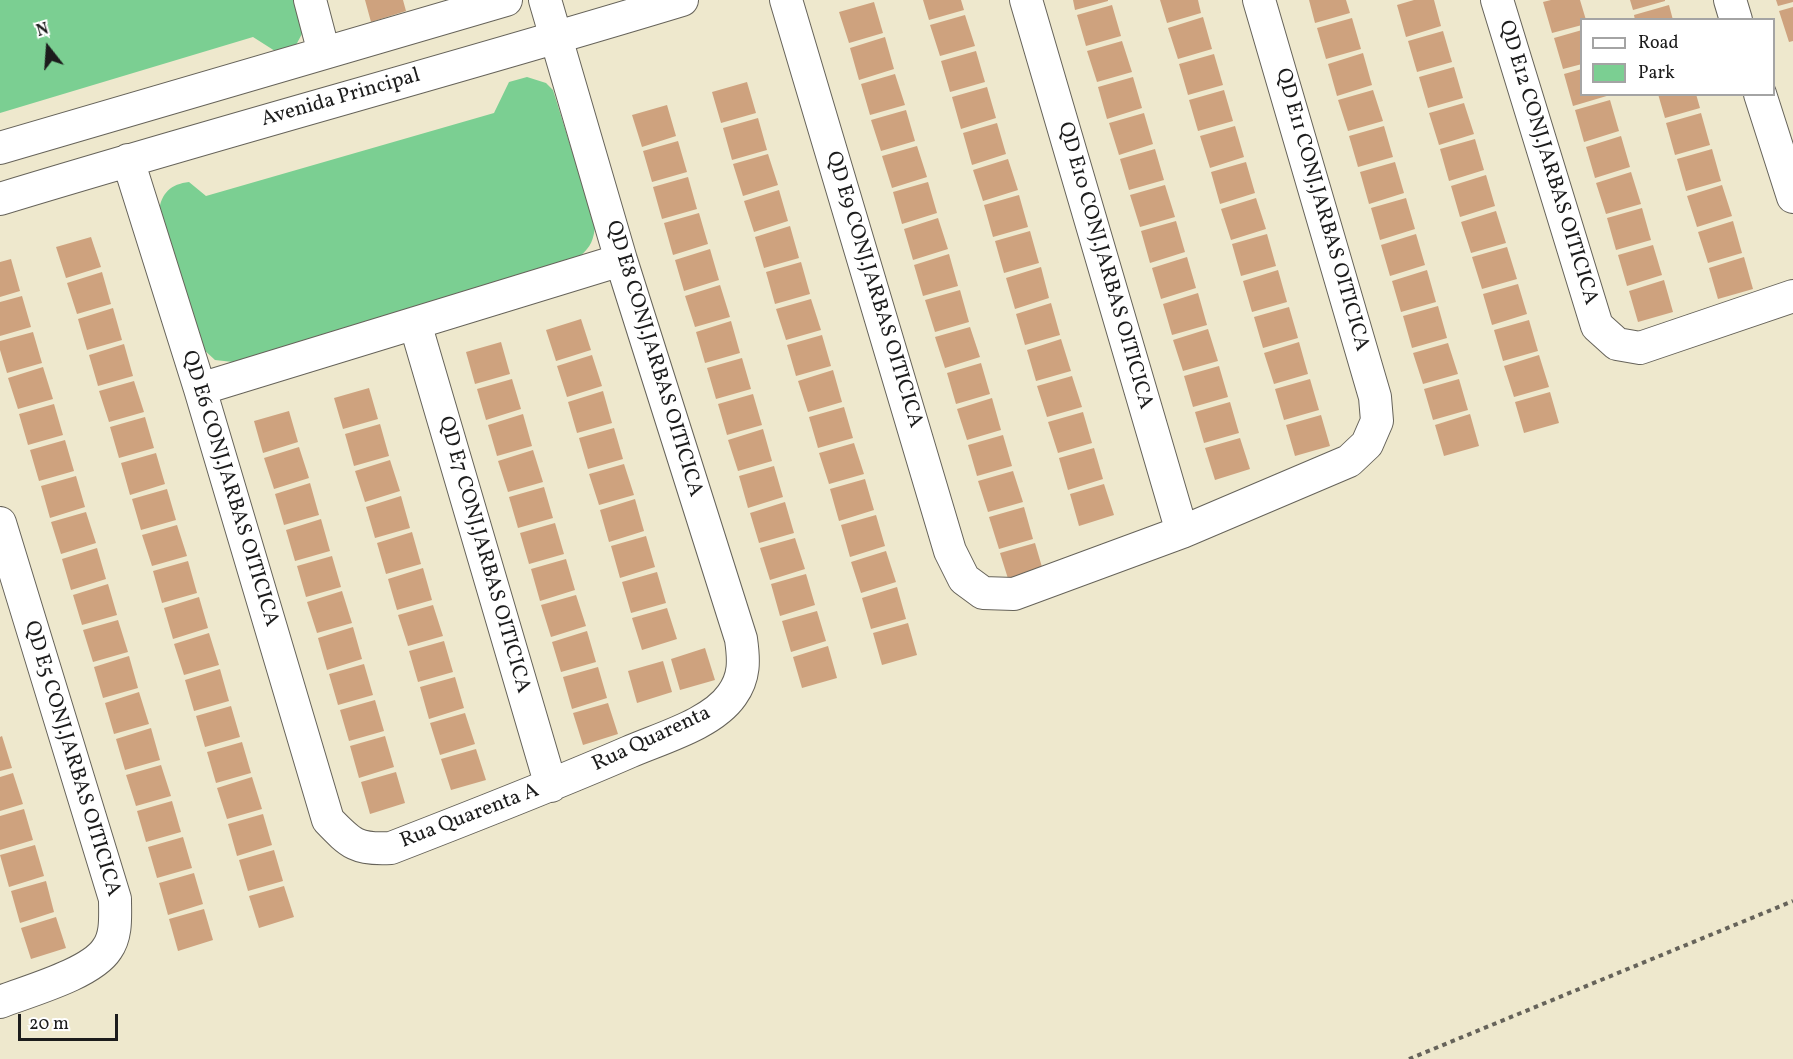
<!DOCTYPE html>
<style>
body{margin:0}
#map{position:relative;width:1793px;height:1059px;overflow:hidden;background:#eee8cd;font-family:Vollkorn,serif}
canvas{display:block}
.legend{position:absolute;left:1580px;top:18px;width:195px;height:78px;box-sizing:border-box;background:#fff;border:2px solid #a4a4a4;margin:0;padding:8px 10px;list-style:none;font-size:18px;color:#1c1c1c}
.legend li{display:flex;align-items:center;gap:12px;height:30px}
.legend b{width:30px;border:2px solid #a4a4a4}
.north{position:absolute;left:18px;top:18px;width:60px;height:60px;-webkit-text-stroke:4px #fff;paint-order:stroke;rotate:343deg;font-size:16px;font-weight:700;line-height:24px;text-align:center;color:#1c1c1c}
.north::after{content:'';display:block;margin:auto;width:21px;height:27px;background:#1c1c1c;clip-path:polygon(50% 0,100% 100%,50% 72%,0 100%)}
.scale{position:absolute;left:18px;top:1014px;width:100px;height:27px;box-sizing:border-box;border:3px solid #1c1c1c;border-top:0;padding-left:8px;font-size:18px;line-height:21px;white-space:nowrap;color:#1c1c1c;-webkit-text-stroke:4px #fff;paint-order:stroke}
</style>
<div id="map">
<canvas width="1793" height="1059"></canvas>
<ul class="legend">
<li><b style="height:8px;background:#fff"></b>Road</li>
<li><b style="height:16px;background:#7bcf92"></b>Park</li>
</ul>
<div class="north">N</div>
<div class="scale">20 m</div>
</div>
<script>
const c = document.querySelector('canvas').getContext('2d');
c.lineJoin = 'round';
function fillPath(path, color) {
  c.fillStyle = color;
  c.fill(path, 'evenodd');
}
function trace(path, color, width, dash) {
  c.strokeStyle = color;
  c.lineWidth = width;
  c.lineCap = dash ? 'butt' : 'round';
  c.setLineDash(dash || []);
  c.stroke(path);
}
function write(font, color, halo, rows, align = 'center') {
  c.font = font + ' Vollkorn,serif';
  c.lineWidth = 4.5;
  c.setLineDash([]);
  c.textBaseline = 'middle';
  c.strokeStyle = halo;
  c.fillStyle = color;
  for (const [text, x, y, turn = 0] of rows) {
    c.save();
    c.translate(x, y);
    c.rotate((+turn || 0) * Math.PI / 180);
    c.textAlign = isNaN(turn) ? turn : align;
    if (halo) c.strokeText(text, 0, 0);
    c.fillText(text, 0, 0);
    c.restore();
  }
}
const green = new Path2D(`
 M0 0H296L303 32 296 45 282 51H275L253 37 0 113Z
 M527 77 546 83 553 90 595 225C594 239 591 247 580 256L233 362 215 360 201 347 159 211C161 193 171 184 189 182L206 196 494 113 509 82Z`);
const building = new Path2D(`
 M365 0H403L406 11 371 22Z
 M923 0H961L964 10 929 20Z
 M1073 0H1108V1L1075 10Z
 M1160 0H1198L1201 13 1167 23Z
 M1309 0H1346L1350 13 1315 23Z
 M1414 0H1434L1441 26 1406 37 1397 5Z
 M1551 0H1580L1586 20H1582V25L1552 33 1543 2Z
 M1630 0H1665V1L1633 10Z
 M1776 0H1793V2L1778 6Z
 M874 2 883 33 849 43 839 12Z
 M1112 5 1121 36 1086 46 1077 15Z
 M1669 5 1673 20H1635L1634 15Z
 M1793 7V41L1789 42 1779 11Z
 M965 15 975 46 940 56 930 25Z
 M1203 17 1212 49 1178 59 1168 28Z
 M1352 18 1361 49 1326 59 1317 28Z
 M1582 30V64L1563 69 1554 38Z
 M1443 31 1452 62 1417 72 1408 41Z
 M885 37 894 69 859 80 850 48Z
 M1122 41 1132 72 1097 82 1087 51Z
 M976 51 985 82 950 92 941 61Z
 M1363 53 1372 85 1337 96 1328 64Z
 M1214 54 1223 85 1188 95 1179 64Z
 M1454 67 1463 98 1428 108 1419 77Z
 M1582 69V94L1610 95 1573 106 1564 74Z
 M895 74 905 105 870 115 861 84Z
 M1133 77 1142 108 1107 119 1098 87Z
 M747 82 756 113 721 123 712 92Z
 M987 87 996 118 961 129 952 97Z
 M1224 90 1233 121 1198 131 1189 100Z
 M1373 90 1383 121 1348 131 1338 100Z
 M1658 94H1696L1700 108 1665 118Z
 M1610 100 1619 131 1584 142 1575 110Z
 M1464 103 1474 134 1439 145 1429 113Z
 M667 105 676 136 642 147 632 115Z
 M906 110 915 141 881 151 871 120Z
 M1144 113 1153 144 1119 155 1109 123Z
 M1701 113 1710 145 1675 155 1666 123Z
 M758 118 767 150 732 160 723 128Z
 M997 123 1006 154 972 165 963 133Z
 M1235 126 1244 157 1210 168 1200 136Z
 M1384 126 1393 157 1358 167 1349 136Z
 M1621 136 1630 167 1595 178 1586 147Z
 M1475 139 1484 170 1449 181 1440 149Z
 M678 141 687 172 652 182 643 151Z
 M917 146 927 177 892 188 882 156Z
 M1155 149 1164 180 1129 190 1120 159Z
 M1712 149 1721 181 1686 191 1677 159Z
 M768 154 778 185 743 196 733 164Z
 M1008 159 1018 190 983 201 973 170Z
 M1246 162 1255 193 1220 204 1211 172Z
 M1395 162 1404 193 1369 204 1360 172Z
 M1631 172 1641 204 1606 214 1596 183Z
 M1486 175 1495 206 1460 217 1451 186Z
 M688 177 697 209 662 219 653 187Z
 M928 182 937 213 902 224 893 192Z
 M1165 185 1175 217 1140 227 1130 195Z
 M1722 185 1732 216 1697 227 1687 196Z
 M779 190 788 221 754 232 744 201Z
 M1019 195 1028 227 993 237 984 205Z
 M1256 198 1266 229 1231 240 1221 209Z
 M1406 198 1415 229 1380 240 1371 208Z
 M1642 208 1651 240 1616 250 1607 218Z
 M1496 211 1506 243 1471 253 1461 222Z
 M699 213 708 244 673 255 664 223Z
 M938 218 948 249 913 260 904 229Z
 M1176 221 1185 252 1150 263 1141 231Z
 M1733 221 1742 253 1708 263 1698 232Z
 M790 226 799 258 764 268 755 237Z
 M1030 231 1039 263 1004 273 995 241Z
 M1267 234 1276 266 1241 276 1232 244Z
 M1416 234 1425 265 1390 276 1381 245Z
 M91 237 101 267 66 278 56 247Z
 M1653 245 1662 275 1627 286 1618 255Z
 M1507 247 1517 279 1482 289 1472 257Z
 M710 249 719 280 684 291 675 260Z
 M949 254 958 286 923 296 914 265Z
 M1187 257 1196 288 1161 299 1152 268Z
 M1744 257 1753 289 1718 299 1709 268Z
 M11 259 20 291 0 297V262Z
 M801 262 810 294 775 304 766 272Z
 M1041 267 1049 298 1015 309 1006 278Z
 M1278 270 1287 302 1252 312 1243 281Z
 M1427 270 1436 302 1401 312 1392 281Z
 M102 272 111 304 77 314 67 283Z
 M1664 280 1673 312 1638 322 1629 291Z
 M1518 284 1527 314 1492 325 1483 294Z
 M720 285 730 317 695 327 685 296Z
 M960 290 969 322 935 332 925 300Z
 M1198 293 1207 325 1172 335 1163 304Z
 M22 296 31 327 0 336V302Z
 M811 299 821 330 786 340 776 309Z
 M1051 303 1060 335 1025 345 1016 314Z
 M1438 306 1447 338 1412 348 1403 316Z
 M1289 307 1298 338 1263 348 1254 317Z
 M113 308 122 340 87 350 78 319Z
 M581 319 591 350 556 361 546 330Z
 M1529 320 1538 351 1503 361 1494 330Z
 M731 321 740 353 705 363 696 332Z
 M970 327 980 357 945 368 935 337Z
 M1208 329 1218 361 1183 371 1173 340Z
 M33 332 42 363 7 373 0 350V341Z
 M822 335 831 366 796 376 787 345Z
 M1061 339 1071 371 1036 381 1027 350Z
 M501 342 510 374 475 384 466 352Z
 M1299 342 1308 374 1274 384 1264 353Z
 M1448 343 1458 374 1423 384 1413 353Z
 M124 344 133 376 98 386 89 355Z
 M592 355 602 386 567 397 557 366Z
 M1539 355 1549 387 1514 397 1504 366Z
 M742 358 751 389 716 399 707 368Z
 M981 363 990 394 956 404 947 373Z
 M1219 366 1228 397 1193 407 1184 376Z
 M43 367 53 399 18 409 8 378Z
 M833 370 842 402 808 412 798 381Z
 M1072 376 1082 407 1047 417 1037 386Z
 M512 379 521 409 486 420 477 389Z
 M1310 379 1319 410 1284 420 1275 389Z
 M1459 379 1468 410 1433 420 1424 389Z
 M134 381 144 412 109 422 99 391Z
 M369 388 378 419 343 429 334 398Z
 M603 391 612 423 577 433 568 402Z
 M1550 392 1559 423 1524 433 1515 402Z
 M753 394 762 425 727 435 718 404Z
 M992 398 1001 430 967 440 957 409Z
 M1230 402 1239 433 1204 443 1195 412Z
 M54 404 63 435 28 445 19 414Z
 M844 407 853 438 818 448 809 417Z
 M289 411 298 442 263 453 254 421Z
 M1083 412 1092 443 1058 453 1048 422Z
 M523 414 532 446 497 456 488 425Z
 M1470 414 1479 446 1444 456 1435 425Z
 M1321 415 1330 446 1295 456 1286 425Z
 M145 417 154 448 119 458 110 427Z
 M380 424 389 456 354 466 345 434Z
 M614 428 623 459 588 469 579 438Z
 M763 429 772 461 738 471 728 440Z
 M1003 435 1012 466 977 476 968 445Z
 M1240 438 1250 469 1215 480 1205 448Z
 M65 440 74 471 39 481 30 450Z
 M854 443 864 474 829 484 819 453Z
 M299 447 309 478 274 489 264 458Z
 M1094 448 1103 479 1068 490 1059 458Z
 M533 450 543 482 508 492 498 461Z
 M156 453 165 484 130 495 121 463Z
 M390 460 400 491 365 502 355 471Z
 M624 464 634 495 599 505 589 474Z
 M774 466 783 497 748 508 739 476Z
 M1013 471 1023 502 988 512 978 481Z
 M76 476 85 507 50 518 41 486Z
 M865 479 874 510 839 521 830 489Z
 M310 483 319 515 284 525 275 494Z
 M1104 484 1114 515 1079 526 1070 494Z
 M544 487 553 518 518 528 509 497Z
 M167 489 176 520 141 530 132 499Z
 M401 496 410 528 375 538 366 507Z
 M635 499 644 531 609 542 600 510Z
 M785 502 794 533 759 543 750 513Z
 M1024 507 1033 539 999 549 989 517Z
 M86 512 96 543 61 554 51 522Z
 M876 515 885 546 850 557 841 525Z
 M321 519 330 551 295 561 286 530Z
 M555 523 564 554 529 564 520 533Z
 M177 525 187 556 152 566 142 535Z
 M412 532 421 564 386 574 377 543Z
 M646 536 655 567 620 578 611 546Z
 M795 538 805 569 770 580 760 548Z
 M1035 543 1044 574 1010 585 1000 553Z
 M97 548 106 579 71 590 62 559Z
 M886 551 896 582 861 593 851 562Z
 M332 556 341 587 306 597 297 566Z
 M566 559 575 590 540 601 531 569Z
 M188 561 197 593 162 603 153 571Z
 M423 568 432 600 397 610 388 579Z
 M657 572 666 603 631 613 622 582Z
 M806 574 815 605 780 616 771 584Z
 M108 584 117 615 82 625 73 595Z
 M897 587 906 619 871 629 862 598Z
 M342 591 352 623 317 633 307 602Z
 M576 595 586 626 551 637 541 605Z
 M199 597 208 628 173 639 164 608Z
 M433 605 443 636 408 646 398 615Z
 M667 608 677 639 642 650 632 618Z
 M817 611 826 641 791 652 782 621Z
 M118 620 128 652 93 662 83 630Z
 M908 623 917 655 882 665 873 633Z
 M353 627 362 659 327 670 318 638Z
 M587 631 596 662 561 672 552 642Z
 M209 633 219 665 184 675 174 644Z
 M444 641 453 672 418 682 409 651Z
 M828 646 837 678 802 688 793 657Z
 M705 648 715 680 680 690 671 659Z
 M129 656 138 688 103 698 94 667Z
 M663 661 672 692 637 703 628 671Z
 M364 664 373 695 338 705 329 674Z
 M598 667 607 698 572 709 563 677Z
 M220 669 229 701 194 711 185 680Z
 M455 677 464 708 429 719 420 687Z
 M139 692 149 724 114 734 105 703Z
 M375 700 384 731 349 741 340 710Z
 M608 703 618 734 583 745 573 713Z
 M231 706 240 737 205 747 196 716Z
 M465 713 475 744 440 755 430 723Z
 M151 728 160 760 125 770 116 739Z
 M2 736 12 768 0 771V737Z
 M385 736 394 767 359 778 350 746Z
 M242 742 251 773 216 783 207 752Z
 M476 749 486 780 451 790 441 759Z
 M161 765 171 796 136 806 126 775Z
 M396 772 405 803 370 814 361 782Z
 M13 773 23 804 0 811V777Z
 M252 777 262 809 227 819 217 788Z
 M172 801 181 832 146 842 137 811Z
 M24 809 33 840 0 850V816Z
 M263 814 272 845 237 856 228 824Z
 M183 837 192 868 157 878 148 847Z
 M35 845 44 876 9 887 0 855Z
 M274 850 283 881 248 891 239 860Z
 M194 873 203 904 168 915 159 883Z
 M46 881 54 912 20 923 11 891Z
 M284 886 294 917 259 928 249 896Z
 M204 909 213 940 178 951 169 919Z
 M56 917 66 948 31 959 21 928Z`);
const path = new Path2D(`
 M1409 1059 1793 901`);
const minor = new Path2D(`
 M310 0 324 53
 M786 0 950 551 964 579 983 593 1014 594 1182 532 1349 461 1367 444 1377 421 1375 397 1259 0
 M1026 0 1182 532
 M1497 0 1597 326 1617 344 1640 348 1793 296
 M1730 0 1736 20
 M1760 94 1793 197
 M0 148 506 0
 M128 160 200 389 328 820C351 844 357 850 391 848 471 817 551 786 629 752 661 738 712 724 732 695 745 677 744 660 741 639L621 260 545 0
 M0 199C226 130 455 69 682 0
 M415 323 551 786
 M200 389 621 260
 M0 523 115 899C115 916 117 935 107 949 91 974 28 991 0 1002`);
const streetNames = [
 ["Avenida Principal",341,99,-16],
 ["QD E12 CONJ.JARBAS OITICICA",1547,163,73],
 ["QD E11 CONJ.JARBAS OITICICA",1321,210,74],
 ["QD E10 CONJ.JARBAS OITICICA",1104,266,74],
 ["QD E9 CONJ.JARBAS OITICICA",873,290,73],
 ["QD E8 CONJ.JARBAS OITICICA",653,359,73],
 ["QD E6 CONJ.JARBAS OITICICA",229,489,73],
 ["QD E7 CONJ.JARBAS OITICICA",483,555,74],
 ["Rua Quarenta",652,740,-25],
 ["QD E5 CONJ.JARBAS OITICICA",71,759,73],
 ["Rua Quarenta A",470,817,-21]
];
fillPath(green, '#7bcf92');
fillPath(building, '#cea27e');
trace(minor, '#66635a', 34);
trace(path, '#66635a', 4, [4.5, 4.5]);
trace(minor, '#fff', 32);
write('21px', '#1c1c1c', '#fff', streetNames);
</script>
